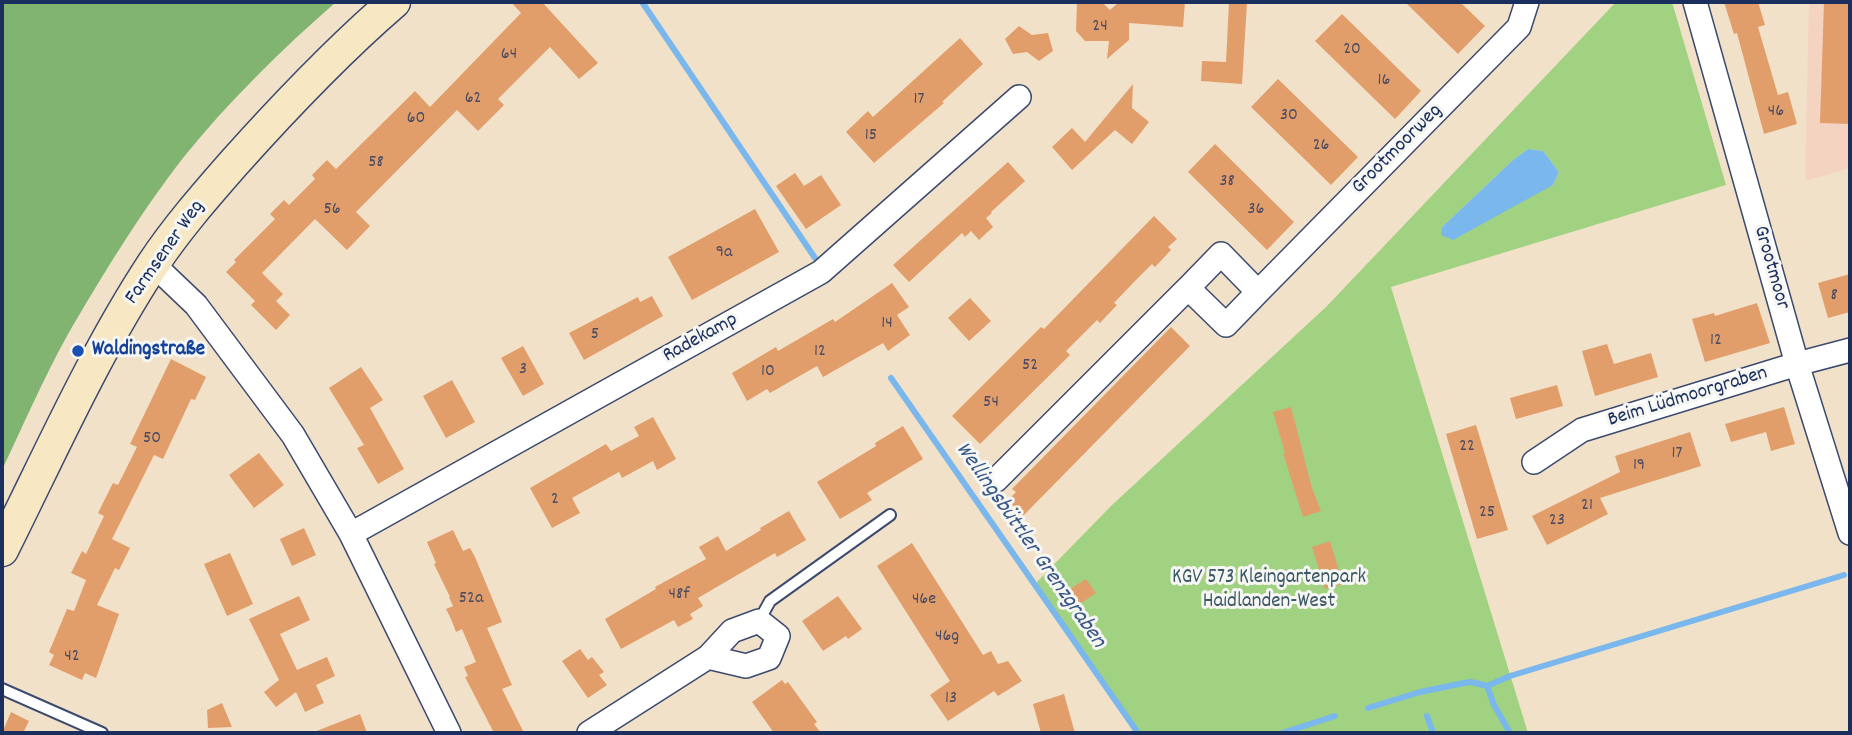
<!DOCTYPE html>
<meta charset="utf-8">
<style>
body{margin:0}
#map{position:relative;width:1852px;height:735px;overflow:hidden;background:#f2e1c9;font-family:Dekko,sans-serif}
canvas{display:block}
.frame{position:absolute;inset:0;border:4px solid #1b2f5e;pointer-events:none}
</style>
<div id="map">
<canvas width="1852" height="735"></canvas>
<div class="frame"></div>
</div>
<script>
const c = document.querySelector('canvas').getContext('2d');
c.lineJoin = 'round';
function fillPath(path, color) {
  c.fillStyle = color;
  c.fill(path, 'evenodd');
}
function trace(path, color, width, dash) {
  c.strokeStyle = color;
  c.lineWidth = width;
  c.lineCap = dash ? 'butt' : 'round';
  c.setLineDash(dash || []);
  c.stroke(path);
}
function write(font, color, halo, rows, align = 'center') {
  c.font = font + ' Dekko,sans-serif';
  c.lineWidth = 6;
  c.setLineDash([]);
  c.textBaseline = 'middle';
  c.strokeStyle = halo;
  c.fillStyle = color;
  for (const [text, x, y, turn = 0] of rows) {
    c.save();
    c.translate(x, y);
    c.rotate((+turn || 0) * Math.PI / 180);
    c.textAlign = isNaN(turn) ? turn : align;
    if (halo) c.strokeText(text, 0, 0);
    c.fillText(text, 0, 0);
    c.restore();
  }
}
const built = new Path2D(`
 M1809 2H1850V168L1805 181Z`);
const green = new Path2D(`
 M1616 2H1672L1726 185 1391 287 1528 733H1136L1034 585 1111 506 1326 307ZM1528 149 1543 151 1559 172 1553 185 1442 227 1513 160Z`);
const forest = new Path2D(`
 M2 2H336C282 49 228 102 183 158 141 212 101 277 67 336 43 379 23 426 2 470Z`);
const water = new Path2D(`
 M1528 149 1543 151 1559 172 1553 185 1453 240 1441 235 1442 227 1513 160Z`);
const stream = new Path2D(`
 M642 2 815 258
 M891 378 1138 733
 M1487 686 1494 705 1510 733
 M1368 708 1420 692 1464 683 1471 682 1487 686 1510 676 1844 575
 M1427 716 1433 733
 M1282 733 1335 716`);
const building = new Path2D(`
 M511 2H542L598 63 579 79 550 47 498 99 504 105 478 131 457 110 356 212 370 226 347 250 315 219 262 273 283 294 276 301 290 315 276 330 251 305 255 301 226 272 236 262 234 260 275 219 270 214 284 200 289 205 315 179 312 175 327 160 336 169 415 91 430 107 521 13Z
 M1077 2H1102L1110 10 1119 2H1185L1183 27 1129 23V40L1107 59 1109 41H1085L1076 31Z
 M1229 2H1247L1242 84 1201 81 1202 61 1226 62Z
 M1405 2H1460L1485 26 1458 54Z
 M1724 2H1758L1765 25 1758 27 1778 95 1788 92 1797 124 1764 134 1737 33 1734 34Z
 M1824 2H1850V124L1820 123Z
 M1342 14 1421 91 1395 119 1315 41Z
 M1019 26 1032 35 1048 33 1053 51 1039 61 1027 52 1013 54 1005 39Z
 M960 38 983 64 942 102 944 103 874 163 846 132 868 111 873 117Z
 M1278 79 1358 157 1331 185 1251 107Z
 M1133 84 1132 108 1149 122 1132 144 1115 130 1072 170 1052 147 1072 128 1085 142Z
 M1215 144 1294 222 1267 250 1188 172Z
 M1008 162 1025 181 991 212 992 213 986 218 993 227 979 240 971 231 965 237 962 233 909 282 893 265Z
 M795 173 804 186 821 175 841 205 806 229 776 186Z
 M755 209 779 252 692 300 668 257Z
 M1154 216 1177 239 1168 247 1171 250 1155 267 1152 264 1134 282 1114 303 1117 305 1100 323 1097 320 1066 351 1070 355 980 444 952 416 1041 327 1044 329Z
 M1850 274V312L1828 318 1818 283Z
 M892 283 909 307 897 315 910 335 888 351 883 343 823 377 817 366 770 393 767 389 747 401 732 373 776 347 778 351 833 319 835 322Z
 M652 296 663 316 584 360 569 333 638 297 640 302Z
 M970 298 991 321 969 341 948 318Z
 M1757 303 1770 343 1705 362 1692 319 1714 313 1715 316Z
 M1171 327 1190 346 1023 516 1008 500 1016 492 1012 489Z
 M1607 344 1614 364 1651 353 1658 377 1595 396 1582 351Z
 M523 346 544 384 523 396 501 358Z
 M171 359 206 377 195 400 191 399 163 459 154 455 112 539 130 548 119 570 115 568 97 605 119 614 96 678 85 673 82 680 49 665 54 655 49 652 67 609 74 611 86 580 71 573 82 551 86 554 104 516 98 513 113 483 118 485 137 447 130 444Z
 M361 367 383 400 370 408 404 469 378 484 357 448 364 445 329 388Z
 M452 380 475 422 446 438 423 396Z
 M1557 385 1563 406 1516 419 1510 398Z
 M1291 407 1312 488 1321 511 1303 517 1283 453H1285L1273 412Z
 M1784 407 1795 444 1771 451 1766 432 1731 442 1725 424Z
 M653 417 676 459 657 470 653 461 622 478 619 472 572 498 580 513 552 528 530 488 606 444 611 451 639 436 634 427Z
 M1476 425 1508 530 1477 539 1446 434Z
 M903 426 923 459 867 493 872 500 840 519 817 482 876 446 875 443Z
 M1690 432 1701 466 1600 498 1608 514 1547 545 1532 516 1620 472 1615 456Z
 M259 453 284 485 254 508 229 475Z
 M789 511 806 540 777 557 775 553 698 598 703 606 690 614 693 619 678 627 674 620 621 649 605 619 656 589 655 587 706 559 699 547 718 536 726 551 761 530 760 528Z
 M304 528 316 555 292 566 280 539Z
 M453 530 463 551 470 548 475 557 502 622 487 628 512 685 502 689 524 733H494L465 677 468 676 464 667 476 662 462 629 456 632 451 619 446 609 453 606 449 597H450L434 564 436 563 427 542Z
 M1330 541 1343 584 1325 589 1312 547Z
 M912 543 983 655 991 651 998 664 1008 661 1022 681 998 696 994 691 948 721 930 695 950 681 877 566Z
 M230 553 253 604 227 616 204 564Z
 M1086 579 1096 593 1080 604 1070 589Z
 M299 596 310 620 280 634 297 670 327 657 335 676 316 685 324 703 305 712 296 692 276 707 264 692 279 680 249 619Z
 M838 596 862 629 848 639 846 636 823 651 802 621Z
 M580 649 588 660 592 657 604 672 599 675 607 685 588 698 562 661Z
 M782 680 785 684 788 682 817 722 814 724 821 733H774L752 702Z
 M1064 694 1075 733H1041L1033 704Z
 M222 703 232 727 208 728 207 710Z
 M11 712 29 721 23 733H2Z
 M360 714 367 733H314V732Z`);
const service = new Path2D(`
 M759 621 770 601 890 515
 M2 689 102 733`);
const minor = new Path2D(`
 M1695 2 1797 364 1850 533
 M153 264 196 305 293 435 351 534 449 733
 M1258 292 1226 325 1188 288 1221 254 1258 292 1519 27 1527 2
 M1534 462 1582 430 1797 364 1850 350
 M996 480 1188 288
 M351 534 821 272 1019 97
 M589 733 708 657 732 631 759 621 778 636 769 658 746 666 708 657`);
const secondary = new Path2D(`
 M2 550C50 454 94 354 153 264 177 228 205 196 233 164 284 107 336 52 394 2`);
const markers = [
 [78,351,7,"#1a4fb4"]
];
const numberNames = [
 ["24",1100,28],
 ["20",1352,51],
 ["64",509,56],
 ["16",1384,82],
 ["62",473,100],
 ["17",919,101],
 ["46",1776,113],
 ["30",1289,117],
 ["60",416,120],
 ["15",871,137],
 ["26",1321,147],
 ["58",376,164],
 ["38",1227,183],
 ["56",332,211],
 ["36",1256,211],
 ["9a",724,254],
 ["8",1834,297],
 ["14",887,325],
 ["5",595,336],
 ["12",1716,342],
 ["12",820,353],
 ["52",1030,367],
 ["3",523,371],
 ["10",768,373],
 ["54",991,404],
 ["50",152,440],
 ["22",1467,448],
 ["17",1677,455],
 ["19",1639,467],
 ["2",555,501],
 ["21",1587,507],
 ["25",1487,514],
 ["23",1557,522],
 ["48f",679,596],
 ["52a",471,600],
 ["46e",924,601],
 ["46g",947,638],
 ["42",72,658],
 ["13",951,700]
];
const streetNames = [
 ["Grootmoorweg",1398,150,-45],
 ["Farmsener Weg",166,253,-55],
 ["Grootmoor",1770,268,74],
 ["Radekamp",701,339,-29],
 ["Beim Lüdmoorgraben",1688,398,-17]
];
const transitNames = [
 ["Waldingstraße",92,351]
];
const parkNames = [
 ["KGV 573 Kleingartenpark",1269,579],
 ["Haidlanden-West",1269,603]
];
const waterNames = [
 ["Wellingsbüttler Grenzgraben",1029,546,55]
];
fillPath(built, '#f5d3c1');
fillPath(green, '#a0d282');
fillPath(forest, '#80b470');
fillPath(water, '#79b7ec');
trace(stream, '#79b7ec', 6);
fillPath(building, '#e19e6b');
trace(service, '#3b4a6e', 14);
trace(minor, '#3b4a6e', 26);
trace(secondary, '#3b4a6e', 35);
trace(service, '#fff', 10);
trace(minor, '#fff', 23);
trace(secondary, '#f7e8c3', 32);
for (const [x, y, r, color] of markers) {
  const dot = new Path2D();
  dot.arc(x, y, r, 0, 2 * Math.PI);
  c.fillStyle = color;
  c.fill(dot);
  trace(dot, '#f6f6f2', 2.5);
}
write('18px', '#4c4b61', null, numberNames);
write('21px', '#1b2f5e', '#f6f6f2', streetNames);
write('bold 21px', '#164399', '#f6f6f2', transitNames, 'left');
write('21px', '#3c5867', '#f6f6f2', parkNames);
write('italic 23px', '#375889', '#f6f6f2', waterNames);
</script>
